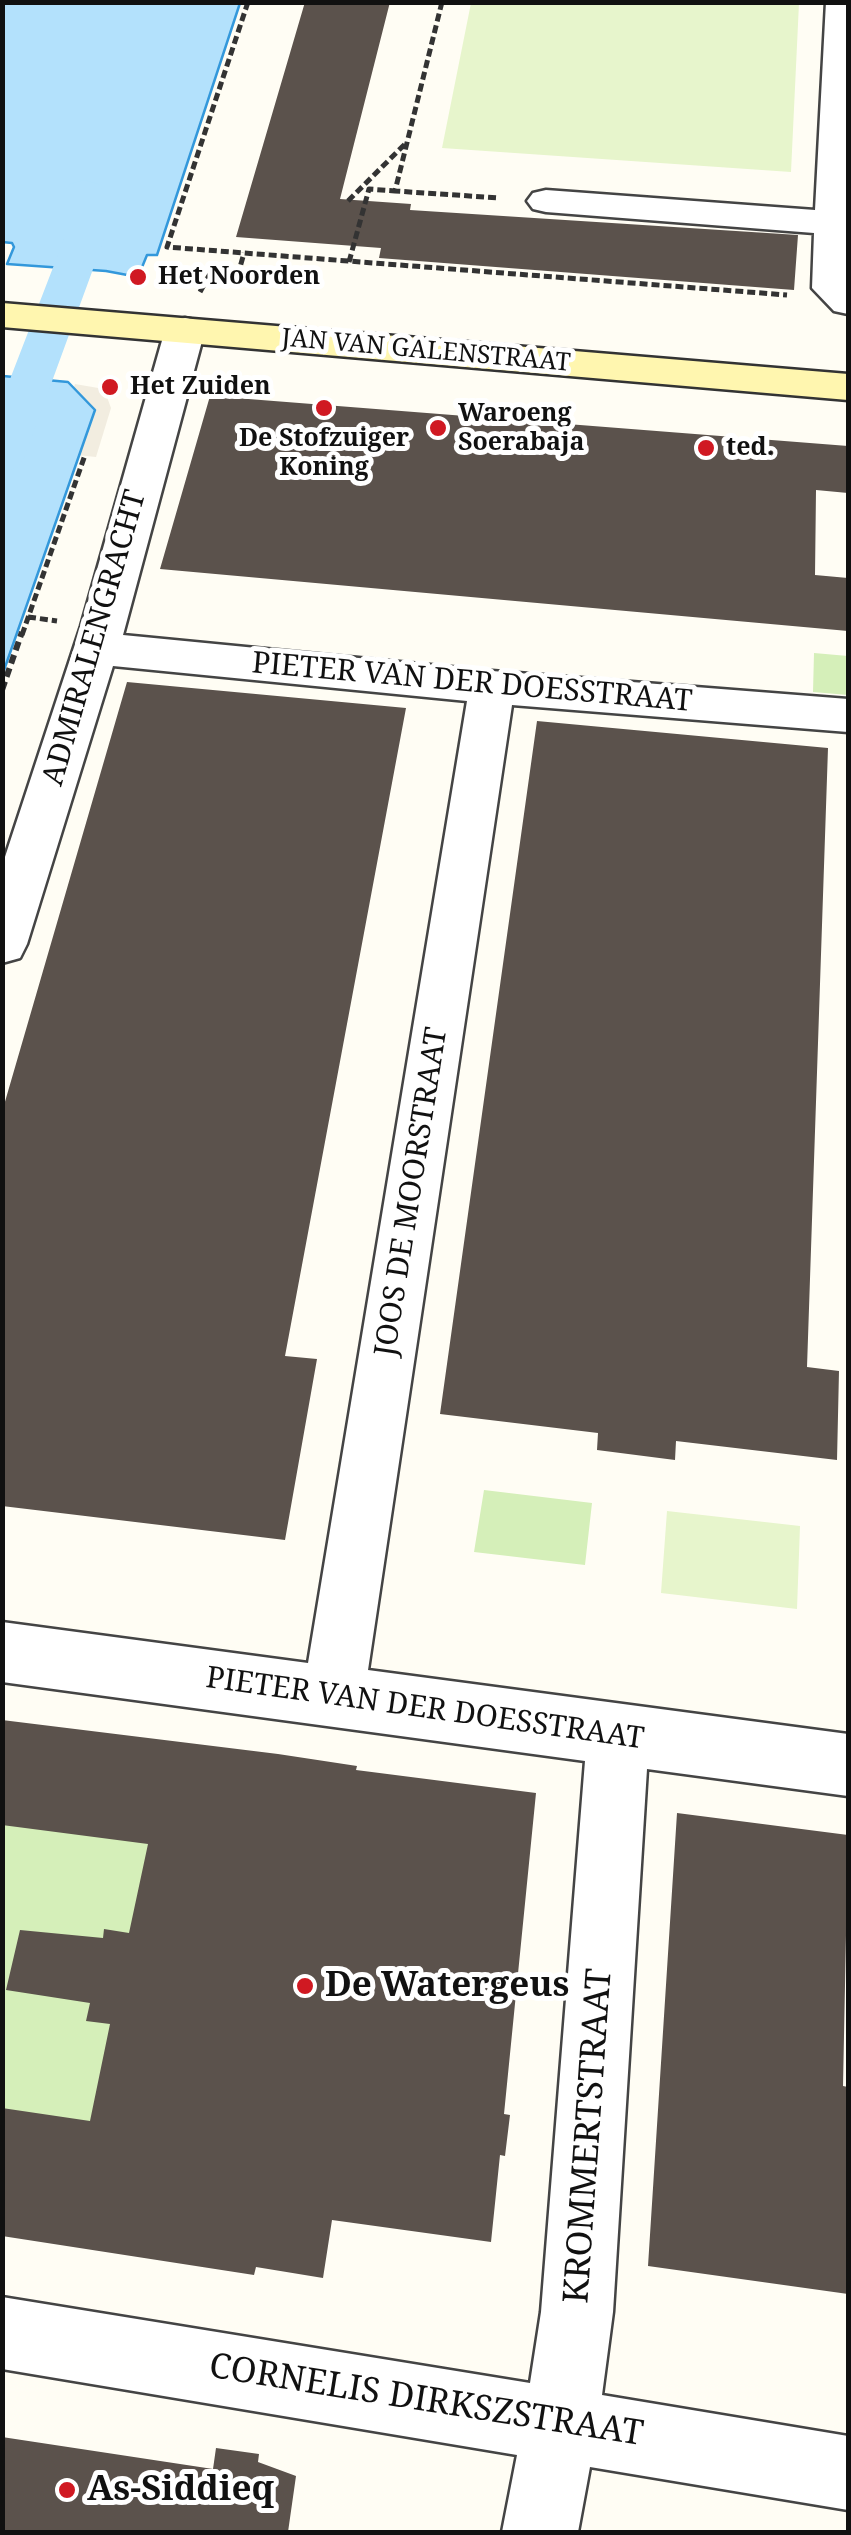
<!DOCTYPE html>
<style>
body{margin:0}
#map{position:relative;width:851px;height:2535px;overflow:hidden;background:#fffdf4;font-family:"Noto Serif",serif}
canvas{display:block}
.frame{position:absolute;inset:0;border:5px solid #111;pointer-events:none}
</style>
<div id="map">
<canvas width="851" height="2535"></canvas>
<div class="frame"></div>
</div>
<script>
const c = document.querySelector('canvas').getContext('2d');
c.lineJoin = 'round';
function fillPath(path, color) {
  c.fillStyle = color;
  c.fill(path, 'evenodd');
}
function trace(path, color, width, dash) {
  c.strokeStyle = color;
  c.lineWidth = width;
  c.lineCap = dash ? 'butt' : 'round';
  c.setLineDash(dash || []);
  c.stroke(path);
}
function write(font, color, halo, rows, align = 'center') {
  c.font = font + ' "Noto Serif",serif';
  c.lineWidth = 10;
  c.setLineDash([]);
  c.textBaseline = 'middle';
  c.strokeStyle = halo;
  c.fillStyle = color;
  for (const [text, x, y, turn = 0] of rows) {
    c.save();
    c.translate(x, y);
    c.rotate((+turn || 0) * Math.PI / 180);
    c.textAlign = isNaN(turn) ? turn : align;
    if (halo) c.strokeText(text, 0, 0);
    c.fillText(text, 0, 0);
    c.restore();
  }
}
const green = new Path2D(`
 M814 653 848 656V695L813 692Z
 M484 1490 592 1503 585 1565 474 1552Z
 M2 1816 309 1853 261 2159 3 2113Z`);
const pitch = new Path2D(`
 M471 3H799L791 172 442 148Z
 M667 1511 800 1526 797 1609 661 1593Z`);
const plaza = new Path2D(`
 M75 384 104 389 111 408 96 457 67 454 53 447Z`);
const water = new Path2D(`
 M2 3H240L157 255H147L138 277 106 271 7 264 14 247 12 243 2 242Z
 M3 376 68 382 95 410 3 673Z`);
const canal = new Path2D(`
 M84 180 98 184 104 192V239L24 458 17 468 2 472V400L64 239V192L70 184Z`);
const building = new Path2D(`
 M305 2H390L340 199 411 204 410 210 798 235 794 290 379 258 381 248 236 237Z
 M210 396 848 446V493L816 490 815 575 848 578V631L160 569Z
 M127 682 406 708 285 1356 317 1359 285 1540 2 1506V1112Z
 M537 721 828 748 807 1367 839 1371 837 1460 676 1441 675 1460 597 1450 598 1433 440 1414Z
 M2 1720 278 1754 357 1766 356 1770 536 1793 504 2114 510 2115 505 2156 500 2155 491 2242 332 2220 323 2278 256 2267 254 2275 2 2236V2108L90 2121 110 2024 86 2021 90 2003 6 1990 20 1930 103 1938 104 1929 129 1933 148 1844 2 1825Z
 M677 1813 848 1835 843 2086 848 2087V2294L648 2266Z
 M2 2437 213 2469 216 2448 259 2454 258 2462 296 2476 288 2532H2Z`);
const pathFar1 = new Path2D(`
 M248 2 167 247 787 295
 M442 2 395 191 500 198
 M348 201 407 142
 M349 262 369 189 395 191
 M200 292 213 268 239 271 244 253
 M28 617 57 621
 M22 635 85 455`);
const path = new Path2D(`
 M2 690 22 632`);
const minor = new Path2D(`
 M826 2H848V314L834 311 812 288 814 233 546 212 533 209 527 201 533 193 546 190 815 210Z
 M185 318 199 321 205 330 123 635 492 671 848 699V732L512 705 368 1670 848 1734V1796L647 1769 613 2312 602 2395 848 2436V2510L590 2467 578 2532H502L517 2455 2 2369V2297L530 2383 541 2312 585 1761 2 1682V1622L308 1663 467 701 113 666 27 944 20 958 2 963V866L81 626 165 330 171 321Z`);
const secondary = new Path2D(`
 M2 303 848 374V400L2 327Z`);
const markers = [
 [138,277,10,"#d01922"],
 [110,387,10,"#d01922"],
 [324,408,10,"#d01922"],
 [438,428,10,"#d01922"],
 [706,448,10,"#d01922"],
 [305,1986,10,"#d01922"],
 [67,2490,10,"#d01922"]
];
const farPoinames = [
 ["Het Noorden",158,277],
 ["Het Zuiden",130,387],
 ["Waroeng",458,414],
 ["Soerabaja",458,443],
 ["De Stofzuiger",324,439,"center"],
 ["Koning",324,468,"center"],
 ["ted.",726,448]
];
const farStreetnames = [
 ["JAN VAN GALENSTRAAT",426,351,5]
];
const streetNames = [
 ["ADMIRALENGRACHT",95,638,-74],
 ["PIETER VAN DER DOESSTRAAT",472,683,5],
 ["JOOS DE MOORSTRAAT",412,1192,-81],
 ["PIETER VAN DER DOESSTRAAT",425,1709,8]
];
const nearPoinames = [
 ["De Watergeus",325,1986],
 ["As-Siddieq",87,2490]
];
const nearStreetnames = [
 ["KROMMERTSTRAAT",589,2136,-86],
 ["CORNELIS DIRKSZSTRAAT",426,2401,9]
];
fillPath(green, '#d5efb9');
fillPath(pitch, '#e7f5cc');
fillPath(plaza, '#f2ede0');
fillPath(water, '#b3e1fc');
trace(water, '#3398db', 2.5);
fillPath(canal, '#b3e1fc');
fillPath(building, '#5b524c');
trace(minor, '#444', 5);
trace(secondary, '#333', 5);
trace(pathFar1, '#333', 5, [8, 4]);
trace(path, '#333', 6, [9, 5]);
fillPath(minor, '#fff');
fillPath(secondary, '#fff6af');
for (const [x, y, r, color] of markers) {
  const dot = new Path2D();
  dot.arc(x, y, r, 0, 2 * Math.PI);
  c.fillStyle = color;
  c.fill(dot);
  trace(dot, '#fff', 4);
}
write('bold 25px', '#111', '#fff', farPoinames, 'left');
write('25px', '#111', '#fff', farStreetnames);
write('30px', '#111', '#fff', streetNames);
write('bold 35px', '#111', '#fff', nearPoinames, 'left');
write('35px', '#111', '#fff', nearStreetnames);
</script>
